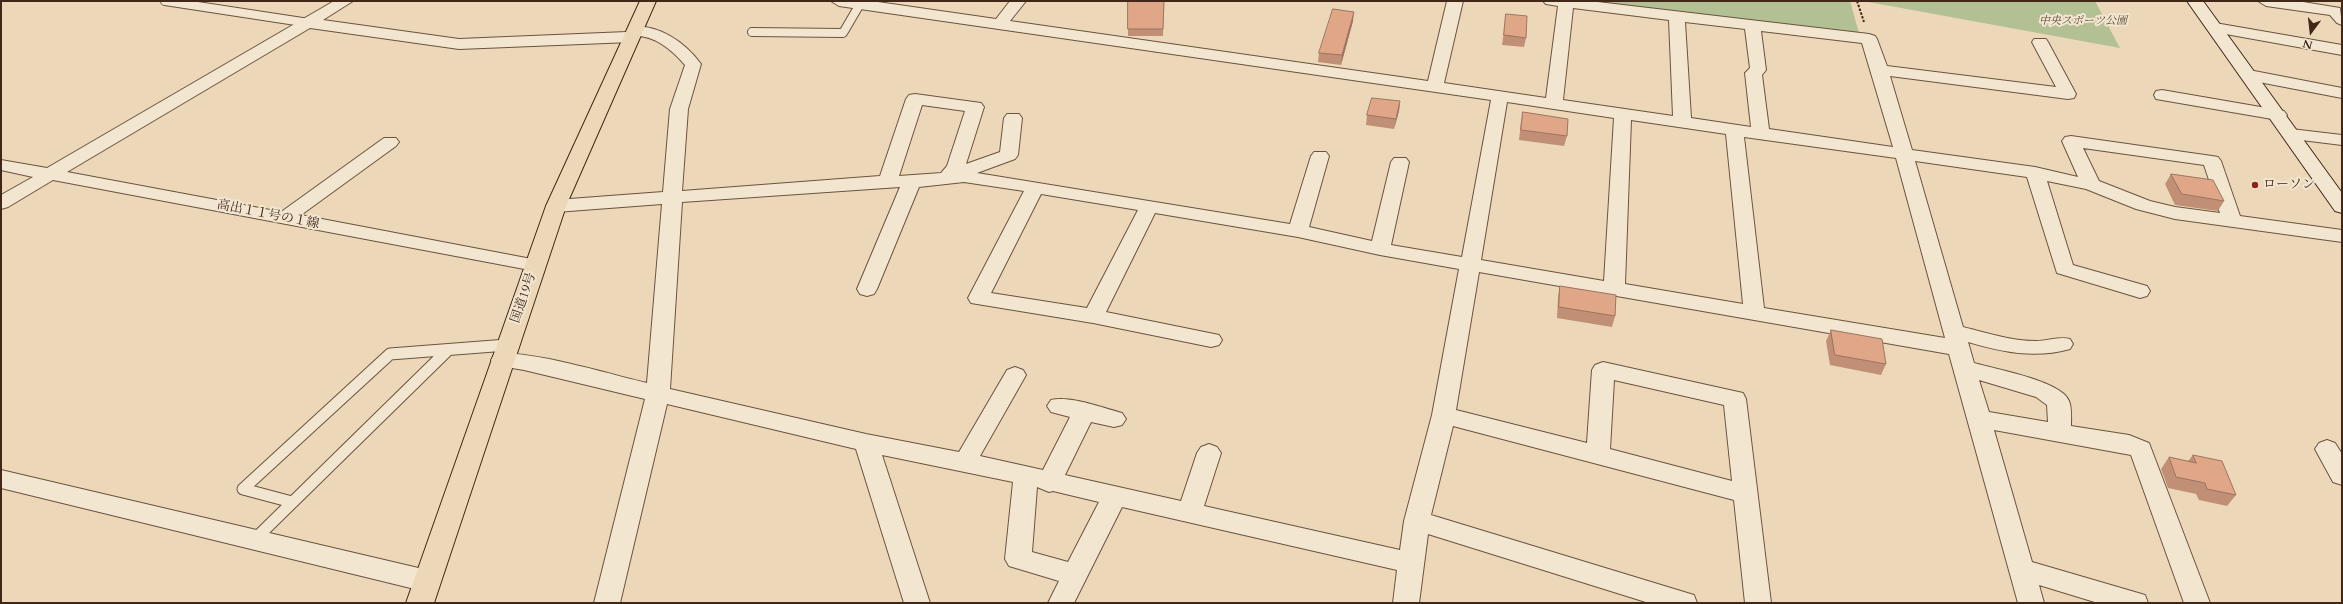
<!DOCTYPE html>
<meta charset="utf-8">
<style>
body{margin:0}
#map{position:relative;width:2343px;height:604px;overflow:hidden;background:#ecd8b8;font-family:Cardo,serif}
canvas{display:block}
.frame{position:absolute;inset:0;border:2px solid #402717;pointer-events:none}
.north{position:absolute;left:2291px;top:12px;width:40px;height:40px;-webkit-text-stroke:3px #f3e6d1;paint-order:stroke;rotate:195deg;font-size:11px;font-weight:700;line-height:16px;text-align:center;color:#402717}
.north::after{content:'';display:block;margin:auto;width:14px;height:18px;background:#402717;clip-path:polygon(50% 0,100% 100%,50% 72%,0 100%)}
</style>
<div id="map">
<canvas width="2343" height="604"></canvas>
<div class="frame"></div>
<div class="north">N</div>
</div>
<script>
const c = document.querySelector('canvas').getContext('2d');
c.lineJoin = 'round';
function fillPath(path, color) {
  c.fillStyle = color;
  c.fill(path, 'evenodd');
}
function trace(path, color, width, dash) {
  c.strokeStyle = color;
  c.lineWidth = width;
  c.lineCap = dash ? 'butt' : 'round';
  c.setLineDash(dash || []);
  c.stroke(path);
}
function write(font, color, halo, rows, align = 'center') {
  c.font = font + ' Cardo,"Noto Serif JP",serif';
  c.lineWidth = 4;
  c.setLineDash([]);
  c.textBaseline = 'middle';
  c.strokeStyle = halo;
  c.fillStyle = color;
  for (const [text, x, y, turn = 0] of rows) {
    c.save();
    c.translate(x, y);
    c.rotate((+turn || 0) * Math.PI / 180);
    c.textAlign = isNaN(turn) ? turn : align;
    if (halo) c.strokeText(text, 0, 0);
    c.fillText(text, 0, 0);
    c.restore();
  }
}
const green = new Path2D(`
 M1566 1H1850L1859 33Z
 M1863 1H2095L2120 48Z`);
const path = new Path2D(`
 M1857 1 1864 22`);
const laneFar1 = new Path2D(`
 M165 1 309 23
 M752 32 843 33 860 4`);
const lane = new Path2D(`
 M292 502 243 489 390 354 507 345
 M254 540 448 350`);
const street = new Path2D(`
 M334 1H353L323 20 459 39 627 32 628 28C656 21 686 43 701 64L688 109 682 191 880 176 906 99 909 95 915 94 981 103 984 107 966 164 1000 152 1004 118 1007 114H1019L1022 118 1018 155 1015 159 977 173 1290 224 1311 156 1314 152H1326L1329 156 1309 227 1372 241 1391 162 1394 158H1406L1409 162 1391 245 1462 257 1491 100 839 6 831 1H871L996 19 1010 1H1026L1010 21 1428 81 1447 1H1463L1444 83 1546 98 1558 6 1546 4 1543 1H1589L1869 34 1875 36 1877 39 1887 66 2056 87 2032 42 2034 39H2046L2048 42 2076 94 2074 98 2068 99 1890 76 1912 150 2035 167 2078 177 2062 141 2065 137 2071 136 2212 156 2218 157 2221 161 2240 216 2342 230V242L2175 219 2136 209 2086 189 2047 181 2073 265 2147 286 2150 291 2147 296 2140 298 2057 273 2027 177 1915 161 1963 327C1987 333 2012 341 2036 341 2048 341 2059 336 2070 339L2073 344 2070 349C2034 359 2003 352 1968 342L1974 363C1995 369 2062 381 2069 401 2072 408 2071 419 2071 426L2129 435 2149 443 2210 603H2184L2131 455 1994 430 2032 562 2145 595 2148 603H2098L2039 585 2044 603H2018L1949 354 1479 272 1456 410 1587 443 1592 370 1595 365 1603 362 1743 393 1746 399 1771 603H1745L1734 500 1453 426 1431 515 1684 592 1694 595 1697 603H1649L1428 534 1419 603H1393L1397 570 1122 507 1074 603H1048L1059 581 1009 566 1005 559 1013 482 882 455 930 603H904L856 449 667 404 620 603H594L645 399 524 370 494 365 491 360 494 355C521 347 615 376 647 383L662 204 556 212 549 210 546 206 549 202 556 200 663 192 670 109 685 65C673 51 657 37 638 36L637 40 631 42 459 49 310 28 67 172 281 212 384 138H396L399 142 396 146 301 215 542 261 545 265 542 269 535 271 53 180 8 207 1 209V195L33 177 1 170V160L47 168ZM1573 8 1669 20 1673 116 1563 100ZM1685 22 1745 29 1750 68 1745 73 1751 127 1691 118ZM1761 31 1862 43 1893 147 1769 129 1762 75 1766 70ZM1507 102 1614 118 1604 281 1481 260ZM922 105 965 111 947 166 941 173 899 176ZM1631 120 1726 134 1743 304 1625 284ZM1744 137 1896 158 1945 338 1764 308ZM2083 148 2204 165 2220 213 2175 207 2150 201 2099 181ZM964 182 1024 191 968 298 971 303 1093 323 1211 347 1219 345 1222 340 1219 335 1106 312 1155 213 1298 237 1380 255 1459 269 1432 415 1404 521 1400 550 1204 506 1221 453 1217 447 1209 444 1201 447 1197 453 1181 501 1065 475 1091 422 1114 427 1122 425 1126 419 1122 413C1104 408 1069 395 1051 400L1047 406 1051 412 1070 417 1043 470 980 456 1026 375 1023 370 1015 367 1007 370 959 452 866 434 670 389 682 202 900 187 857 289 860 294 867 296 874 294 877 289 919 187ZM1041 194 1138 210 1087 308 991 293ZM1614 380 1724 405 1732 481 1610 449ZM1979 380 2036 397 2047 405 2048 422 1989 412ZM1037 487 1049 492 1053 491 1099 502 1068 562 1032 552Z
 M2258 1H2297L2340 8 2342 25 2337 23 2330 15 2266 6Z
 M2215 23 2342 45V55L2209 31 2207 28 2209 25Z
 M2249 70 2342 88V98L2243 79 2241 75 2243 71Z
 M2162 90 2278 110 2284 111 2287 115 2284 119 2278 120 2156 99 2154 95 2156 91Z
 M2291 129 2342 135V145L2285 138 2282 134 2285 130Z
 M2327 440 2335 443 2342 454V485L2333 482 2315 449 2319 443Z
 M1 470 427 570 436 573 440 581 436 589 427 592 1 488Z`);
const secondary = new Path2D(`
 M2187 1H2203L2342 193V213L2335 211Z`);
const highway = new Path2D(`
 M640 1H656L566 206 434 603H406L546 206Z`);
const wall = new Path2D(`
 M1164 1 1163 36H1128V29Z
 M1506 14 1526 38 1524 47 1502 45 1505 23Z
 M1353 21 1341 65 1318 62 1319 53Z
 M1400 101 1399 111 1394 129 1366 125 1367 115Z
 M1523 112 1567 136 1564 146 1519 140 1521 122Z
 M2171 174 2224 201 2218 211 2175 205 2165 184Z
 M1560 286 1615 316 1612 327 1557 318 1558 297Z
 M1831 330 1886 364 1881 375 1830 365 1826 341Z
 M2193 455 2236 495 2227 506 2199 500 2196 494 2168 488 2161 469 2169 457 2188 461Z`);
const shadedWall = new Path2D(`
 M1354 12 1353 21 1341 65 1342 55Z
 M1400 101 1399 111 1394 129 1396 119Z`);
const building = new Path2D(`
 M1128 1H1164L1163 29H1128Z
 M1333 9 1354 12 1342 55 1319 53Z
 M1506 14 1527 16 1526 38 1504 35Z
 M1372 98 1400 101 1396 119 1367 115Z
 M1523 112 1568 119 1567 136 1521 130Z
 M2171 174 2213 180 2224 201 2182 194Z
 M1560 286 1616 295 1615 316 1559 307Z
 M1831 330 1882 339 1886 364 1835 355Z
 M2193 455 2222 461 2236 495 2207 489 2205 483 2176 477 2169 457 2196 463Z`);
const markers = [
 [2255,185,4,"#8f2418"]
];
const farParknames = [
 ["中央スポーツ公園",2083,21]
];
const poiNames = [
 ["ローソン",2263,185]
];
const streetNames = [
 ["高出１１号の１線",268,215,11],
 ["国道19号",524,298,-71]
];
fillPath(green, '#b2c094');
trace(laneFar1, '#6b533f', 10);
trace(lane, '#6b533f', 13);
trace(street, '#6b533f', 2);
trace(secondary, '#402717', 2);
trace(highway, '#402717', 2);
trace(path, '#402717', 2, [2.5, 1.5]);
trace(laneFar1, '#f3e6d1', 8);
trace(lane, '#f3e6d1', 11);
fillPath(street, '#f3e6d1');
fillPath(secondary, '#f3e6d1');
fillPath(highway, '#ecd8b8');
fillPath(wall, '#c18f75');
fillPath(shadedWall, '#9d745f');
fillPath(building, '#e0a688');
trace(building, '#9d745f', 1);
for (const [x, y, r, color] of markers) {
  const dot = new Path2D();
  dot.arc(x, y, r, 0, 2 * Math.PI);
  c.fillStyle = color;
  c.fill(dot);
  trace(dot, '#f3e6d1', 1.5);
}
write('italic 11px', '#5c4d36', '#f3e6d1', farParknames);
write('13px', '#402717', '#f3e6d1', poiNames, 'left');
write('13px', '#402717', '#f3e6d1', streetNames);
</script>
